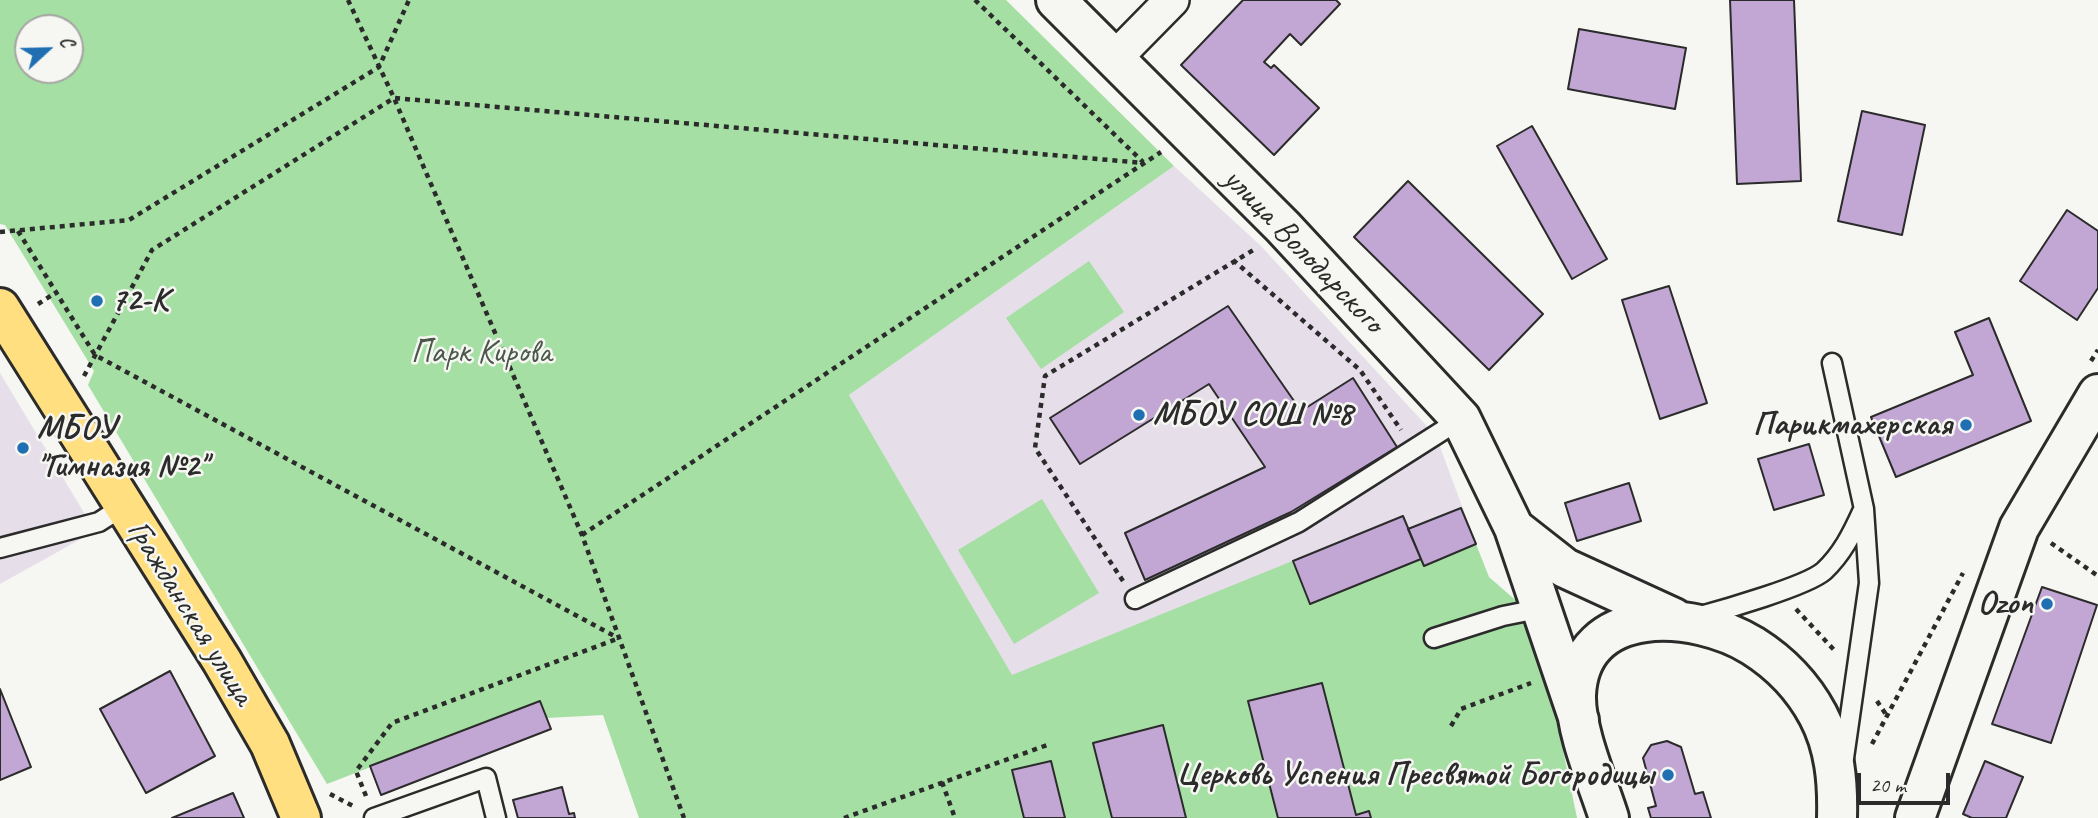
<!DOCTYPE html>
<meta charset="utf-8">
<style>
body{margin:0}
#map{position:relative;width:2098px;height:818px;overflow:hidden;background:#f6f6f2;font-family:Caveat,sans-serif}
canvas{display:block}
.north{position:absolute;left:14px;top:14px;width:70px;height:70px;box-sizing:border-box;background:#f6f6f2;border:2px solid #a5a5a2;border-radius:50%;rotate:68deg;font-size:19px;font-weight:700;line-height:28px;text-align:center;color:#2b2b2b}
.north::after{content:'';display:block;margin:auto;width:24px;height:32px;background:#1f6fb2;clip-path:polygon(50% 0,100% 100%,50% 72%,0 100%)}
.scale{position:absolute;left:1857px;top:773px;width:93px;height:32px;box-sizing:border-box;border:4px solid #2b2b2b;border-top:0;padding-left:9px;font-size:21px;line-height:24px;white-space:nowrap;color:#2b2b2b;-webkit-text-stroke:5px #f6f6f2;paint-order:stroke}
</style>
<div id="map">
<canvas width="2098" height="818"></canvas>
<div class="north">С</div>
<div class="scale">20 m</div>
</div>
<script>
const c = document.querySelector('canvas').getContext('2d');
c.lineJoin = 'round';
function fillPath(path, color) {
  c.fillStyle = color;
  c.fill(path, 'evenodd');
}
function trace(path, color, width, dash) {
  c.strokeStyle = color;
  c.lineWidth = width;
  c.lineCap = dash ? 'butt' : 'round';
  c.setLineDash(dash || []);
  c.stroke(path);
}
function write(font, color, halo, rows, align = 'center') {
  c.font = font + ' Caveat,sans-serif';
  c.lineWidth = 5;
  c.setLineDash([]);
  c.textBaseline = 'middle';
  c.strokeStyle = halo;
  c.fillStyle = color;
  for (const [text, x, y, turn = 0] of rows) {
    c.save();
    c.translate(x, y);
    c.rotate((+turn || 0) * Math.PI / 180);
    c.textAlign = isNaN(turn) ? turn : align;
    if (halo) c.strokeText(text, 0, 0);
    c.fillText(text, 0, 0);
    c.restore();
  }
}
const built = new Path2D(`
 M1174 166 1261 246 1436 436 1476 544 1424 566 1403 517 1012 676 849 395Z
 M0 373 95 531 0 584Z`);
const green = new Path2D(`
 M0 0H1006L1174 166 849 395 1012 675 1403 516 1424 566 1476 544 1489 577 1528 611 1548 678 1577 818H639L603 715 547 718 540 701 327 784 88 385 94 371 5 225 0 224ZM28 28H70V70H28Z
 M1089 261 1124 312 1041 369 1006 318Z
 M1042 499 1099 593 1014 644 958 550Z`);
const building = new Path2D(`
 M1243 0H1336L1340 4 1301 45 1290 34 1264 62 1271 68 1274 65 1319 108 1274 155 1181 65Z
 M1730 0H1794L1801 181 1737 184Z
 M1579 29 1686 48 1675 109 1568 89Z
 M1862 111 1925 125 1902 235 1838 221Z
 M1532 126 1607 259 1572 279 1497 146Z
 M1408 181 1543 314 1489 370 1354 237Z
 M2067 210 2098 231V288L2077 320 2020 281Z
 M1669 286 1707 403 1660 419 1622 300Z
 M1228 306 1301 411 1353 378 1397 447 1291 512 1145 580 1125 533 1265 467 1209 384 1080 464 1050 418Z
 M1989 318 2031 421 1896 477 1871 417 1973 375 1955 332Z
 M1809 444 1824 495 1774 510 1758 459Z
 M1629 483 1641 521 1577 541 1565 503Z
 M1461 508 1476 544 1424 566 1408 529Z
 M1403 516 1421 559 1310 604 1293 561Z
 M2042 587 2097 605 2051 743 1992 724Z
 M170 671 215 756 146 793 100 709Z
 M1322 683 1356 815 1369 811 1371 818H1278L1248 701Z
 M0 689 31 767 0 780Z
 M540 701 551 729 381 795 370 766Z
 M1163 725 1186 818H1112L1093 743Z
 M1667 741 1681 747 1695 794 1703 792 1711 818H1651L1648 808 1656 806 1643 758 1651 745Z
 M1051 761 1065 818H1024L1012 770Z
 M1985 761 2023 777 2006 818H1972L1963 814Z
 M562 787 569 814 574 813 575 818H518L513 800Z
 M233 793 244 818H172Z`);
const path = new Path2D(`
 M348 0 394 98 582 535 684 818
 M975 0 1143 162
 M18 231 95 355 618 638
 M0 232 129 220 379 67 409 0
 M1233 260 1360 370 1401 430
 M38 304 55 293
 M2091 361 2098 350
 M84 376 152 250 394 98 1144 163
 M582 535 1161 152
 M2051 543 2098 576
 M1123 581 1035 448 1045 376 1255 249
 M1796 609 1835 651
 M1877 701 1887 716
 M1451 726 1461 709 1531 683
 M1872 744 1963 573
 M942 782 955 818
 M330 794 353 806
 M366 796 356 771 392 723 617 639
 M844 818 1050 744`);
const lane = new Path2D(`
 M1832 363 1864 509 1869 583 1844 758
 M0 548 99 522 124 506
 M1135 599 1299 522 1461 419
 M1697 617C1723 610 1807 586 1824 571 1842 554 1852 534 1862 512
 M1434 638 1503 616 1528 611 1534 595
 M374 818 486 778 496 818`);
const street = new Path2D(`
 M1115 58 1172 0`);
const secondary = new Path2D(`
 M1056 0 1283 227 1461 419 1514 528 1579 720
 M1514 528 1565 568 1674 618
 M1609 818C1598 783 1575 731 1576 695 1580 602 1695 610 1753 646 1780 663 1803 687 1818 715 1835 747 1838 782 1837 818
 M1915 818 2019 528 2098 394`);
const primary = new Path2D(`
 M0 308 222 661 270 744 301 818`);
const markers = [
 [97,301,7,"#1f6fb2"],
 [1139,415,7,"#1f6fb2"],
 [1966,425,7,"#1f6fb2"],
 [23,448,7,"#1f6fb2"],
 [2047,604,7,"#1f6fb2"],
 [1668,775,7,"#1f6fb2"]
];
const streetNames = [
 ["улица Володарского",1303,251,46],
 ["Гражданская улица",190,613,58]
];
const poiNames = [
 ["72-К",111,301],
 ["МБОУ СОШ №8",1153,415],
 ["Парикмахерская",1952,425,"right"],
 ["МБОУ",37,429],
 ["\"Гимназия №2\"",37,467],
 ["Ozon",2033,604,"right"],
 ["Церковь Успения Пресвятой Богородицы",1654,775,"right"]
];
const parkNames = [
 ["Парк Кирова",481,353]
];
fillPath(built, '#e6dee9');
fillPath(green, '#a5dfa4');
fillPath(building, '#c2a7d4');
trace(building, '#2b2b2b', 2);
trace(lane, '#2b2b2b', 23);
trace(street, '#2b2b2b', 38);
trace(secondary, '#2b2b2b', 44);
trace(primary, '#2b2b2b', 44);
trace(path, '#2b2b2b', 4.5, [5, 5]);
trace(lane, '#f6f6f2', 18);
trace(street, '#f6f6f2', 33);
trace(secondary, '#f6f6f2', 38);
trace(primary, '#ffdf80', 38);
for (const [x, y, r, color] of markers) {
  const dot = new Path2D();
  dot.arc(x, y, r, 0, 2 * Math.PI);
  c.fillStyle = color;
  c.fill(dot);
  trace(dot, '#f6f6f2', 2.5);
}
write('33px', '#2b2b2b', '#f6f6f2', streetNames);
write('bold 33px', '#2b2b2b', '#f6f6f2', poiNames, 'left');
write('33px', '#4a5849', '#f6f6f2', parkNames);
</script>
